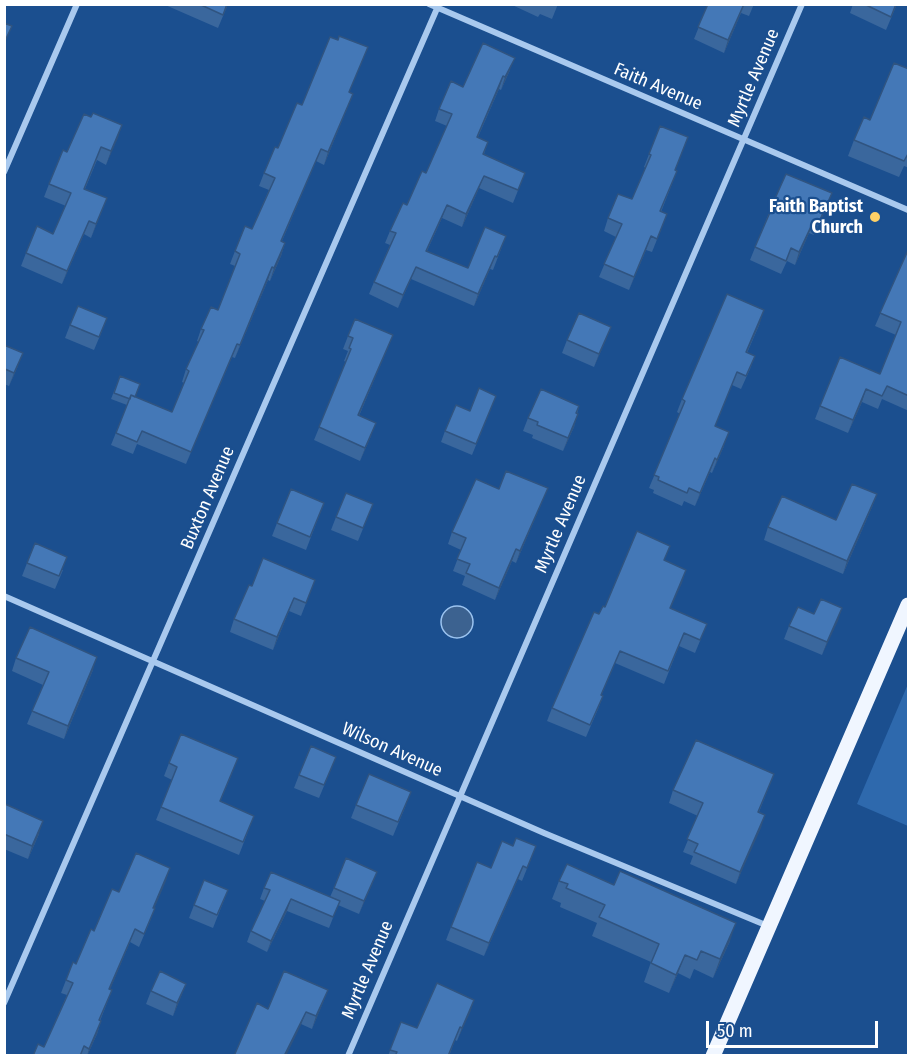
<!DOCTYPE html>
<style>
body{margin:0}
#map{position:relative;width:913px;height:1060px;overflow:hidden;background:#1b4f8f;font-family:"Fira Sans Condensed",sans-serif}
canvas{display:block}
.frame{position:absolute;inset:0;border:6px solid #fff;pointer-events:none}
.scale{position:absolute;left:706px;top:1021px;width:172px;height:27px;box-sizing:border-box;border:3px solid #fff;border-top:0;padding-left:8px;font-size:18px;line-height:21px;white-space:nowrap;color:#fff;-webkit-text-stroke:4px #1b4f8f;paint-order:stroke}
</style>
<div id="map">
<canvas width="913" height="1060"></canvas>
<div class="frame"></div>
<div class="scale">50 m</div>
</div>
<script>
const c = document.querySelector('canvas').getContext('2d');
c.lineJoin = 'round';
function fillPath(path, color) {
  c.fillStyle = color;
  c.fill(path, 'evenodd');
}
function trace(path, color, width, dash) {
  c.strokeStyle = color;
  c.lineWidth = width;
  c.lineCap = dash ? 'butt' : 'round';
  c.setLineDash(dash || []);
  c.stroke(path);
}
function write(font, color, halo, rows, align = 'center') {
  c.font = font + ' "Fira Sans Condensed",sans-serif';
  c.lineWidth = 4.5;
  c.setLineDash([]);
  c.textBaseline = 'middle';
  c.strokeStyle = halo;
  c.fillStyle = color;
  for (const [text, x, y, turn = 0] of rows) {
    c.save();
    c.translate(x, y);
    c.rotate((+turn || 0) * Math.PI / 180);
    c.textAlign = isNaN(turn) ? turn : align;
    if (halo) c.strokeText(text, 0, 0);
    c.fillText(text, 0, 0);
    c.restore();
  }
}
const green = new Path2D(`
 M908 684V826L857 804Z`);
const water = new Path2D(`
 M441 622a16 16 0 1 1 32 0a16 16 0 1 1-32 0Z`);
const street = new Path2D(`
 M429 4 908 210
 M4 172 77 4
 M4 596 544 833 768 926
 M4 1003 439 4
 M348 1056 802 4`);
const primary = new Path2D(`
 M713 1056 908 605`);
const wall = new Path2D(`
 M163 4H228L218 28Z
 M510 4H558L552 19 540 14 538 17Z
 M708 4H754L749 16 741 13 724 53 694 39Z
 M853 4H897L886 30 850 13Z
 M338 40 368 47 349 92 348 106 324 165 316 161 282 241 285 243 281 256 270 281 268 280 235 358 232 357 186 464 137 444 133 454 111 445 127 405 111 399 120 376 135 397 172 412 184 383 182 382 186 369 199 342 197 341 201 329 218 310 235 266 230 264 235 251 252 229 269 190 259 186 264 173Z
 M909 69V168L904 166 899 177 848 156 854 140Z
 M510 70 501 90 499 89 478 137 488 142 484 154 525 173 513 203 479 188 462 227 442 218 427 251 468 268 506 236 493 270 490 269 474 306 411 279 398 308 369 294 374 282 390 245 385 243 390 231 426 173 447 126 435 121 439 109 463 87Z
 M91 117 122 125 106 165 97 160 85 189 107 198 91 238 84 234 62 284 21 266 26 253 53 234 66 206 44 197 49 184Z
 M660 126 676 170 677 171 661 212 667 214 662 227 652 252 646 250 629 290 599 277 616 237 604 231 608 218 632 199 646 168 644 167Z
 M773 203 827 206 814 235 809 233 795 265 787 261 781 274 750 260Z
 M909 248V411L882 399 878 409 862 402 848 433 815 419 820 406 880 374 896 335 875 326Z
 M760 323 747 353 755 356 750 369 741 389 732 385 715 426 724 446 712 473 710 472 695 506 684 501 682 506 653 493 654 490 649 488 680 414 677 412 682 399Z
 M70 325 102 331 94 350 65 338Z
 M611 327 594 367 562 353 567 340Z
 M393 335 359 416 371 436 360 461 314 440 346 362 344 361 348 351 343 349 348 336Z
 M4 345 18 366 9 386 4 384Z
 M496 396 472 455 441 442 445 431 470 411Z
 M579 406 574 427 563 451 532 438 533 435 523 431 528 418Z
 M548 488 516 563 512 561 495 600 462 585 465 576 453 571 461 550 448 544 452 532 499 489Z
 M877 494 872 507 843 574 764 540 768 527 836 520Z
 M324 503 306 550 272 536 277 523Z
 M373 504 358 541 331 530 336 517Z
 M665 560 686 570 670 608 707 624 695 653 679 646 664 684 615 663 601 696H603L598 709 586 737 547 721 552 708 599 614 605 607Z
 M27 563 63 570 55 589 22 576Z
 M315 580 301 616 289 611 273 650 230 632 234 619 252 586Z
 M842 608 822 655 784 639 789 626 814 614Z
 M16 658 93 670 64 739 27 724 43 685 12 671Z
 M336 757 319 798 294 788 299 775Z
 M169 763 233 771 220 802 254 816 239 855 156 820 172 780 164 776Z
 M774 774 759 812 765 815 736 884 690 864 693 856 683 852 698 816 669 803 673 790Z
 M356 805H406L393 836 351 818Z
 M4 806 39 834 28 859 4 849Z
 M513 846H536L522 881 518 879 484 956 446 940 451 927 491 868Z
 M170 868 154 908H155L150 921 139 947 130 942 110 989 112 990 100 1021H101L97 1034 87 1056H33L44 1047 67 995 61 993 66 980 76 964 94 931 119 892Z
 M377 872 359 914 338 905 329 928 287 911 267 952 247 942 251 931 265 901 260 899 264 888 330 897 334 888Z
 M559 881 730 941 713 978 694 969 690 979 678 973 669 993 644 982 651 962 592 936 597 923 560 907 561 903 552 899Z
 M228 890 213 928 189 918 194 905Z
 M186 984 173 1016 146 1004 151 991Z
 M328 990 312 1029 268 1009Z
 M474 1000 457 1041 455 1040 449 1056H388L401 1022 417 1028Z`);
const shadedWall = new Path2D(`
 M745 4 741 13 724 53 728 40Z
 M515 58 510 70 501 90 505 77Z
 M503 76 499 89 472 149 477 137Z
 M353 94 348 106 324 165 328 152Z
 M122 125 118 138 106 165 111 151Z
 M321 149 316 161 276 254 281 241Z
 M484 176 479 188 462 227 466 214Z
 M832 193 827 206 814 235 819 222Z
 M107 198 102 211 91 238 96 224Z
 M447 205 442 218 421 263 426 251Z
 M814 220 809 233 795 265 799 252Z
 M89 221 84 234 62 284 67 271Z
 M651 236 646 250 629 290 634 277Z
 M285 243 281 256 270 281 274 268Z
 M495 256 490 269 474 306 478 294Z
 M272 267 268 280 235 358 240 345Z
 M416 267 411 279 398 308 403 295Z
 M764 310 760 323 741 365 746 352Z
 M611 327 606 340 594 367 599 354Z
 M393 335 388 348 353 429 358 415Z
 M237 344 232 357 186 464 191 452Z
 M23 353 18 366 9 386 14 373Z
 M866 389 862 402 848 433 853 420Z
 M578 414 574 427 563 451 568 438Z
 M376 423 371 436 360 461 365 448Z
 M729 432 724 446 712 473 717 460Z
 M715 458 710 472 695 506 700 493Z
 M548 488 543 500 516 563 520 551Z
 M877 494 872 507 843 574 847 561Z
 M516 549 512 561 495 600 499 588Z
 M686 570 682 583 665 621 670 608Z
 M294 598 289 611 273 650 277 637Z
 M842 608 838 621 822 655 827 642Z
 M97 657 93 670 64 739 68 726Z
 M765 815 761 828 736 884 740 872Z
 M43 821 39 834 28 859 32 846Z
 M523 866 518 879 484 956 489 943Z
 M170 868 166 881 149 921 153 908Z
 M377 872 372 885 359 914 364 901Z
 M291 899 287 911 267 952 271 941Z
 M736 923 730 941 713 978 720 959Z
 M135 929 130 942 105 1002 109 989Z
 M685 955 678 973 669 993 676 975Z
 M186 984 181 997 173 1016 177 1003Z
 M328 990 323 1003 312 1029 316 1016Z
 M474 1000 470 1013 457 1041 462 1028Z
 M306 1012 301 1025 286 1056H284Z
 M101 1021 97 1034 87 1056 89 1049Z`);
const building = new Path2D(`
 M199 4H227L223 15Z
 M708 4H744L728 40 698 27Z
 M864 4H896L891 17Z
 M4 23 12 26 4 43Z
 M339 36 368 47 349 92 353 94 328 152 321 149 281 241 285 243 274 268 272 267 240 345 237 344 191 452 142 431 137 442 116 433 131 395 172 412 189 371 186 369 204 330 201 329 211 307 218 310 240 254 235 251 245 226 252 229 275 178 264 173 275 147 278 148 297 103 302 105 330 37 338 40Z
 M483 43 515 58 505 77 503 76 477 137 488 142 483 154 525 173 518 190 484 176 466 214 447 205 426 251 468 268 485 227 506 236 497 257 495 256 478 294 416 267 403 295 374 282 396 233 390 231 403 203 407 205 422 171 426 173 452 114 439 109 451 81 463 87Z
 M894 63 909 69V152L904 161 854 140 864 117 870 120Z
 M93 113 122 125 111 151 101 147 84 189 107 198 96 224 89 221 67 271 26 253 37 226 53 234 71 193 49 184 63 150 67 152 84 114 91 117Z
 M660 126 688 137 675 170 677 171 660 211 667 214 657 239 651 236 634 277 604 264 622 224 608 218 618 194 632 199 651 155 649 154Z
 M786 174 832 193 819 222 814 220 799 252 791 248 786 261 755 247 774 203H773Z
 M909 248V396L887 386 882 396 866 389 853 420 820 406 840 357 880 374 901 322 880 313Z
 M727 294 764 310 746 352 755 356 746 376 737 372 715 426 729 432 717 460 715 458 700 493 689 488 687 493 658 480 659 477 654 475 685 401 682 399Z
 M78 306 107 318 99 337 70 325Z
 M579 313 611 327 599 354 567 340Z
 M355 319 393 335 358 415 376 423 365 448 319 427 351 349 349 348 353 338 348 336Z
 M4 345 23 353 14 373 5 369 4 370Z
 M120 376 140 384 135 397 131 395 130 399 114 393Z
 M479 388 496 396 476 444 445 431 456 405 470 411Z
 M541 389 579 406 576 413 578 414 568 438 537 425 538 422 528 418Z
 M506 471 548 488 520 551 516 549 499 588 466 573 470 564 457 559 466 538 452 532 476 479 499 489Z
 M852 484 877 494 847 561 768 527 782 496 836 520Z
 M291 489 324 503 310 537 277 523Z
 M346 493 373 504 363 528 336 517Z
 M637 531 670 546 664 560 686 570 670 608 707 624 700 640 684 633 668 671 620 651 601 695 603 696 590 725 552 708 594 612 599 614 603 606 605 607Z
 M35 543 67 557 59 576 27 563Z
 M263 558 315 580 306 603 294 598 277 637 234 619 249 585 252 586Z
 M821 599 842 608 827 642 789 626 798 607 814 614Z
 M30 627 97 657 68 726 32 711 49 672 16 658Z
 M181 734 238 758 220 801 254 816 243 842 161 807 177 767 169 763Z
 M696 740 774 774 758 812 765 815 740 872 694 852 698 844 687 839 703 803 673 790Z
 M311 746 336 757 324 785 299 775Z
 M369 774 411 792 398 822 356 805Z
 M5 804 43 821 32 846 4 834Z
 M516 838 536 846 527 868 523 866 489 943 451 927 477 862 491 868 502 841 513 846Z
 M136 853 170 868 153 908H155L144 934 135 929 109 989 112 990 99 1020 101 1021 89 1049 84 1046 80 1056H33L38 1044 44 1047 73 983 66 980 73 962 76 964 91 929 94 931 112 889 119 892Z
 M346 858 377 872 364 901 334 888Z
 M567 864 614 885 620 871 736 923 720 959 701 951 697 960 685 955 676 975 651 963 659 944 599 917 605 905 566 888 568 884 559 881Z
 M271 872 340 901 333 917 291 899 271 941 251 931 270 890 264 888Z
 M204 880 228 890 217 915 194 905Z
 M160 971 186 984 177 1003 151 991Z
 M284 971 328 990 316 1016 306 1012 284 1056H234L257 1003 268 1009Z
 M437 983 474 1000 462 1028 460 1027 448 1056H395L397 1052 390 1050 401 1022 417 1028Z`);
const markers = [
 [875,217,6,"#ffd166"]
];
const streetNames = [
 ["Myrtle Avenue",754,78,-67],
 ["Faith Avenue",658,87,23],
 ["Buxton Avenue",208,498,-67],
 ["Myrtle Avenue",561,524,-67],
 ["Wilson Avenue",392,750,24],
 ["Myrtle Avenue",368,970,-67]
];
const poiNames = [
 ["Faith Baptist",863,207],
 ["Church",863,228]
];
fillPath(green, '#2e69ad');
fillPath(water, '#3c6290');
trace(water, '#9cc4f0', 1.5);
trace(street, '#a9c9ee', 6);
trace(primary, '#f0f6ff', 15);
fillPath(wall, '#3a679d');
fillPath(shadedWall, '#305480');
fillPath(building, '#4478b7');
trace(building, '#305480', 1.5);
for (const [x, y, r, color] of markers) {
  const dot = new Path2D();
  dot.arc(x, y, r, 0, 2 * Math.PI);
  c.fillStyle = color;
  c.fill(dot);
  trace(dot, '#1b4f8f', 2);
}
write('18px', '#fff', '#1b4f8f', streetNames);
write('bold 18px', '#fff', '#1b4f8f', poiNames, 'right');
</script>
